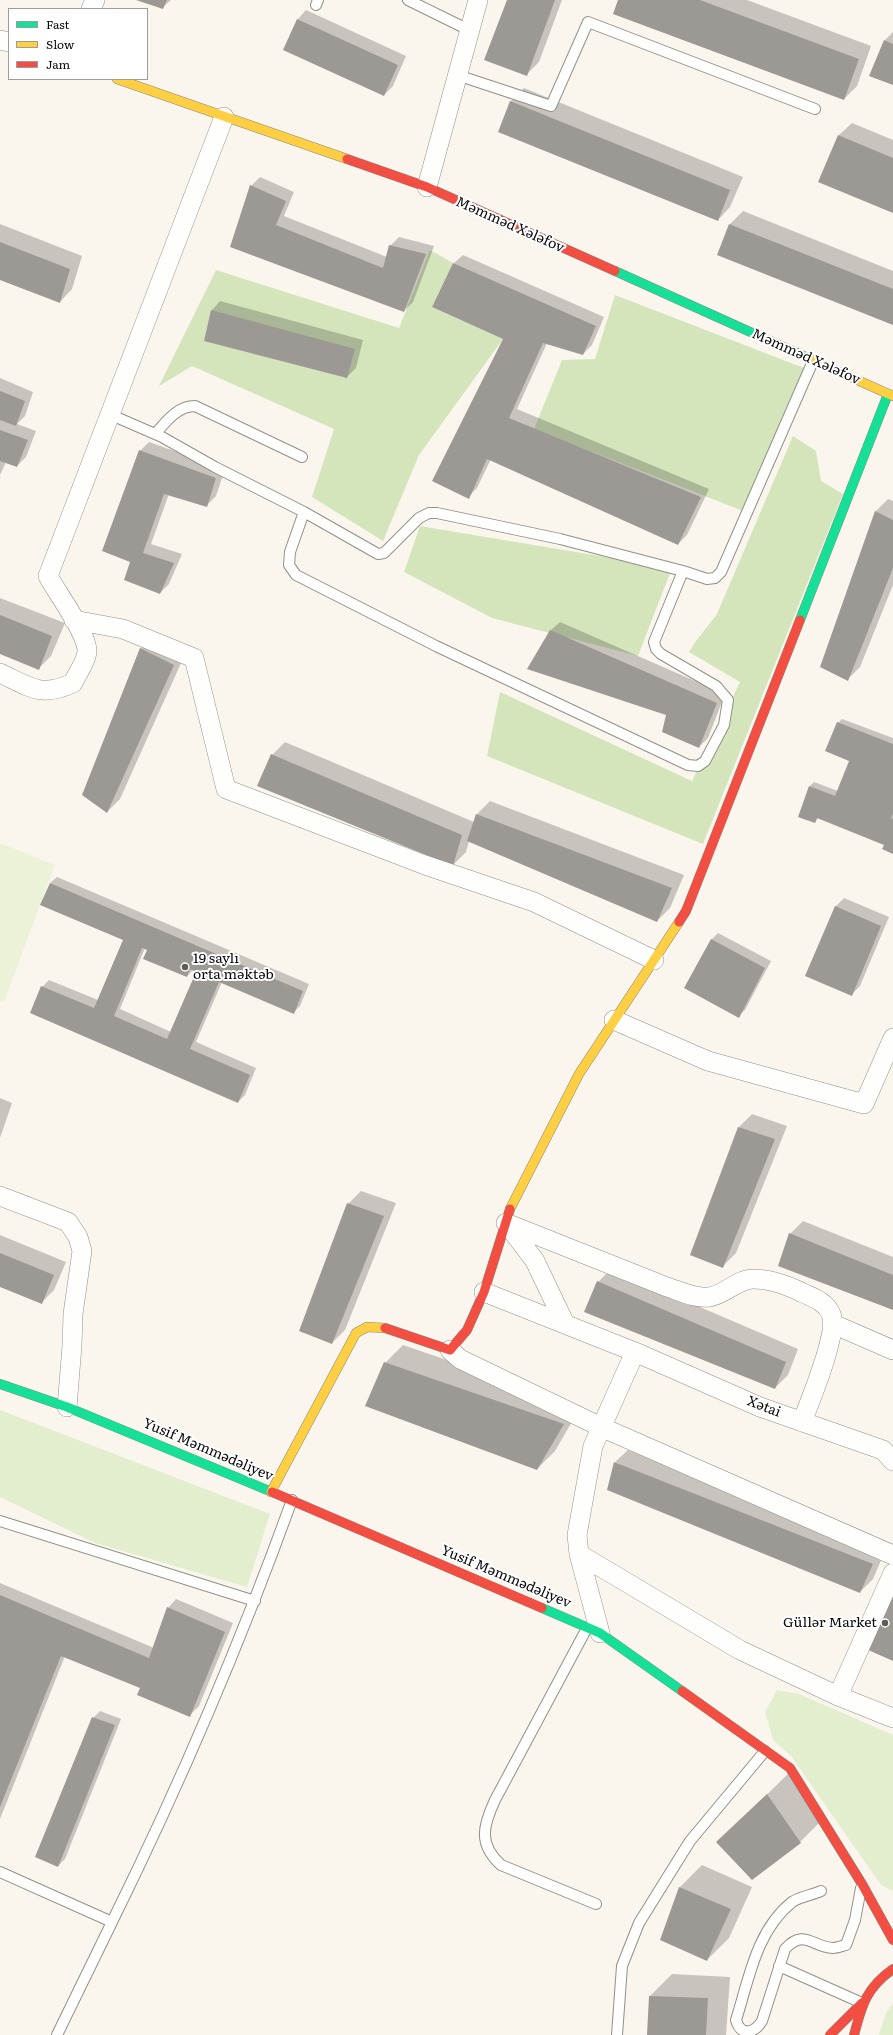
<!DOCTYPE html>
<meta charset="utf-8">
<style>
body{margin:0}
#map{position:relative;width:893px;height:2035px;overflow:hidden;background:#faf6ed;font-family:Literata,serif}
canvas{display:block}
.legend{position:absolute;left:8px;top:8px;width:140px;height:72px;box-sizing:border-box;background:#fff;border:1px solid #9d9d9d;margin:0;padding:5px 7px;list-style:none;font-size:12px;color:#0a0a0a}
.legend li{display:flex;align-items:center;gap:8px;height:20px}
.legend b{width:20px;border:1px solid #9d9d9d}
</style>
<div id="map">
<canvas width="893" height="2035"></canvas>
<ul class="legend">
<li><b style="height:5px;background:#16e098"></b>Fast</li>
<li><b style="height:5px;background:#ffcf43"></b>Slow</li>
<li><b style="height:5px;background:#f24e42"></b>Jam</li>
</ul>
</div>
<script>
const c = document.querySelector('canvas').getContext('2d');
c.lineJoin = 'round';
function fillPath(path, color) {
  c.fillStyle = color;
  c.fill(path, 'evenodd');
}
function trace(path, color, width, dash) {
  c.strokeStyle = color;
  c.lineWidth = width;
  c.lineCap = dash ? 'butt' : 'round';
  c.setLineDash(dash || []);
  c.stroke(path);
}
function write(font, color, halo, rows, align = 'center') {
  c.font = font + ' Literata,serif';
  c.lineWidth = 4;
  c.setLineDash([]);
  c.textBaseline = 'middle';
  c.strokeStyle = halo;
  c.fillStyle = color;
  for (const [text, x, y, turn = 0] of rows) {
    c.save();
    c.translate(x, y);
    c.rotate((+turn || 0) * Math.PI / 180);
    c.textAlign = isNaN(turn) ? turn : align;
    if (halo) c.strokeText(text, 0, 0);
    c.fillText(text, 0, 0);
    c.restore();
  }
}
const green = new Path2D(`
 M0 1410 270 1514 247 1587 95 1543 0 1497Z
 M777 1690 799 1694 893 1735V1891L881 1885 791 1756 773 1740 765 1712Z
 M893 2003V2035H879L886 2013Z`);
const forest = new Path2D(`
 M430 250 453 263 432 307 503 339 419 455 383 541 312 497 334 429 192 366 159 386 216 270 399 328Z
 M615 295 804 368 743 511 534 429 562 360 595 359Z
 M793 436 816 451 821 481 843 494 703 844 487 756 500 692 692 781 740 682 689 652 696 641 717 614Z
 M420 526 672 568 638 656 492 618 404 572Z`);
const pitch = new Path2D(`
 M0 843 55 865 4 1002 0 1001Z`);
const shadow = new Path2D(`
 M139 0H171L162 8Z
 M508 0H562L539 62 526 75Z
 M619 0H747L871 46 857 86 844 99Z
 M306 10 406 56 393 86 384 95 284 49 298 19Z
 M893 32V84L884 41Z
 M524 88 743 177 730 207 718 220 499 131 511 101Z
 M852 123 893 140V212L839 135Z
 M260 177 294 192 284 216 387 257 390 246 399 237 434 246 413 302 404 311 231 246 251 186Z
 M743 211 893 271V324L719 254 730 224Z
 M0 224 82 256 72 289 60 302 0 279Z
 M463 255 604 317 592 345 583 354 547 343 517 409 709 489 687 535 678 544 491 459 477 488 468 497 504 339 454 263Z
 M220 301 363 340 356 368 347 377 205 340 212 310Z
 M0 378 33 392 25 416 17 424 36 431 26 457 17 466 6 462 0 475Z
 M149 442 225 469 216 496 207 505 169 494 151 544 182 554 169 584 160 593 132 562 140 451Z
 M888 499 893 501V585L860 667 847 680 875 512Z
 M0 598 65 623 51 656 38 669 0 653Z
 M560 622 725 694 708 738 699 747 667 715 529 668 551 630Z
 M153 635 186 652 120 799 107 812 83 795 141 648Z
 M842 719 893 738V853L885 844 819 817 815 822 799 816 810 786 814 782 838 791 851 761 838 723Z
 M285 742 474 822 477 814 490 801 684 875 670 908 657 921 469 841 466 852 453 865 259 786 272 755Z
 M57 877 309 984 300 1006 294 1012 222 982 196 1042 256 1068 245 1095 238 1102 42 987 49 980 98 1000 124 939 50 883ZM145 948 187 976 193 970 197 971 171 1032 120 1009Z
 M844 898 889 917 860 986 851 995 835 907Z
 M718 933 771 961 745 1010 738 1016 685 988 712 939Z
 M0 1098 12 1103 0 1138Z
 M752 1114 787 1126 736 1253 723 1266 691 1254 739 1127Z
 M361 1191 396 1203 345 1330 332 1343 348 1204Z
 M803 1221 893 1257V1309L790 1234Z
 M0 1235 66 1262 54 1290 41 1303 0 1286Z
 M611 1269 798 1349 788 1375 775 1388 598 1282Z
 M403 1345 581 1406 555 1451 537 1469 385 1363Z
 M628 1450 885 1551 873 1579 860 1592 615 1462Z
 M0 1583 154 1648 168 1608 176 1599 233 1623 199 1706 190 1715 141 1687 65 1656 0 1819Z
 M100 1711 121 1719 65 1859 58 1866 93 1718Z
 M789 1773 822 1820 800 1842 752 1879 718 1842Z
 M702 1865 752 1887 729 1938 707 1960 680 1887Z
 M672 1974 730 1977 726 2035H648L650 1996Z`);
const building = new Path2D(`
 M136 0H167L163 9Z
 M507 0H555L527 76 484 60Z
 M618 0H700L859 59 844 100 613 14Z
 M297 19 398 65 384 96 283 50Z
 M884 40 893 44V85L869 76Z
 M510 101 730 190 718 221 498 132Z
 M838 135 893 158V213L818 182Z
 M250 185 286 201 276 225 383 268 389 245 426 254 404 312 230 247Z
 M729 224 893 289V325L717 255Z
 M0 242 70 269 60 303 0 280Z
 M453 263 596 326 583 355 543 343 509 418 701 497 678 545 487 459 469 499 432 481 503 339 432 307Z
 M211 310 355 349 347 378 204 341Z
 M0 391 25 401 16 426 0 420Z
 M0 430 28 440 17 467 0 461Z
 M139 450 216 478 207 507 164 494 143 553 174 563 160 594 124 580 130 562 102 551Z
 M875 511 893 520V568L848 681 820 667Z
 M0 615 52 636 39 670 0 654Z
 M550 630 717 703 699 748 662 732 666 715 527 669Z
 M140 648 174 665 107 813 82 795Z
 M837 722 893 744V814L891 818 893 819V854L882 849 884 845 817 818 815 823 798 817 809 786 835 796 849 761 825 751Z
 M271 754 462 835 453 866 257 786Z
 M476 814 672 888 657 922 467 841Z
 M50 883 303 991 294 1014 219 982 190 1049 250 1075 238 1103 30 1013 41 986 94 1008 123 940 40 905ZM142 948 147 950 143 959 187 977 190 969 196 972 167 1039 114 1016Z
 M835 906 881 926 852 996 805 976Z
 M711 939 765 968 739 1018 684 988Z
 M738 1127 775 1139 723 1268 690 1255Z
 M347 1203 384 1216 332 1344 299 1331Z
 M789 1233 893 1275V1310L778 1266Z
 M0 1253 54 1275 42 1304 0 1287Z
 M597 1281 786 1362 775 1389 584 1312Z
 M384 1362 564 1424 537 1470 365 1406Z
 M614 1462 873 1564 860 1593 607 1490Z
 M0 1595 149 1658 167 1607 225 1632 190 1717 137 1695 140 1688 61 1656 0 1807Z
 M887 1595 893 1598V1661L866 1649Z
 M92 1717 115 1725 58 1867 35 1857Z
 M767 1794 801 1843 752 1880 716 1842Z
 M679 1887 731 1909 707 1961 660 1940Z
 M649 1996 708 1998 706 2035H647Z`);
const lane = new Path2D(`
 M408 0 469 30
 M316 5 318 0
 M457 75 551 106 588 22 815 109
 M109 414 162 437 215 467 304 512 378 554 384 553 419 518 429 513H437L560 539 683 571 707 579 715 578 721 572 813 361
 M155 434C166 422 177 406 195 406L302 457
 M304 512 290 552 289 565 296 575 436 646 688 765 698 766 705 761 724 725 728 700 716 686 661 654 656 649 654 642 683 571
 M0 1521 255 1601
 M587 1628 495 1800C483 1826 478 1844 501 1865L596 1904
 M0 1872 112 1922C180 1784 240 1644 292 1500
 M821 1891C812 1895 799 1897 792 1902 756 1931 749 1979 736 2020 740 2035 753 2035 762 2021L785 1949C804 1928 812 1947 833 1948 837 1948 842 1946 846 1945L855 1920 861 1888
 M779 1966 862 2003
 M57 2035 112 1922
 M617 2035 622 1966 639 1923 690 1841 765 1751`);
const street = new Path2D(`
 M91 9 95 0
 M0 40 9 42
 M427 187 478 0
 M74 620 123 629 194 658 226 789 425 865 534 902 654 960
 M0 673C30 687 40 698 73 683 77 674 86 662 87 652 88 634 57 593 48 576L224 117
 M614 1020 708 1061 864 1104 893 1038
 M0 1196 68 1222 78 1237 82 1251 73 1314 72 1346 67 1407
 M506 1223 667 1287C680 1291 696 1299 709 1297 725 1295 737 1279 753 1279 771 1279 787 1285 803 1293 814 1298 826 1302 831 1314 839 1332 810 1401 802 1422
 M507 1224 535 1261 565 1324
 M484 1292 635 1352 760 1407 883 1450 893 1461
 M833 1324 893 1350
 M450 1350 460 1359 601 1427 893 1555
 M579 1554 740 1650 838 1696 893 1718
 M600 1633 579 1554 577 1535 593 1446 635 1352
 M838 1696 893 1573`);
const fast = new Path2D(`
 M615 271 808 358
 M800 620 888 394
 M0 1384 67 1407 272 1492
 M542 1608 600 1633 682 1691`);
const slow = new Path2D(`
 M117 79 347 159
 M808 358 893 396
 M510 1209 579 1074 679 922
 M271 1492 356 1333 367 1327 385 1328`);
const jam = new Path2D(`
 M347 159 427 187 615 271
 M679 922 686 911 800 620
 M385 1328 450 1350 467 1330 484 1292 510 1209
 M272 1492 542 1608
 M682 1691 790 1768 862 1884 893 1940
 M830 2035 862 2003
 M854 2035C862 2005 866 1988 893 1969`);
const markers = [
 [185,967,4,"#5e5d59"],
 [885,1623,4,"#5e5d59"]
];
const streetNames = [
 ["Məmməd Xələfov",510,225,24],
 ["Məmməd Xələfov",806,357,24],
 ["Xətai",764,1407,21],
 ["Yusif Məmmədəliyev",208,1450,23],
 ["Yusif Məmmədəliyev",506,1577,23]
];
const poiNames = [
 ["19 saylı",193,959],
 ["orta məktəb",193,975],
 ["Güllər Market",877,1623,"right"]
];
fillPath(green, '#e3eece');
fillPath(forest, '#d4e5bc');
fillPath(pitch, '#ecf2d7');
fillPath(shadow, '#0003');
fillPath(building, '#9c9894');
trace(lane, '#92908c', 12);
trace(street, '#92908c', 20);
trace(fast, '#898783', 10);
trace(slow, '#898783', 10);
trace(jam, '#898783', 10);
trace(lane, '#fefefc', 10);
trace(street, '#fefefc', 19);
trace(fast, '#16e098', 9);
trace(slow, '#ffcf43', 9);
trace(jam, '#f24e42', 9);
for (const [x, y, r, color] of markers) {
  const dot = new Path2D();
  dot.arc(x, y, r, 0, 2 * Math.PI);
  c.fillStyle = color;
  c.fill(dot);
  trace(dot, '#fff', 1.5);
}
write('14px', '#0a0a0a', '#fff', streetNames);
write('14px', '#0a0a0a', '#fff', poiNames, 'left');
</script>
